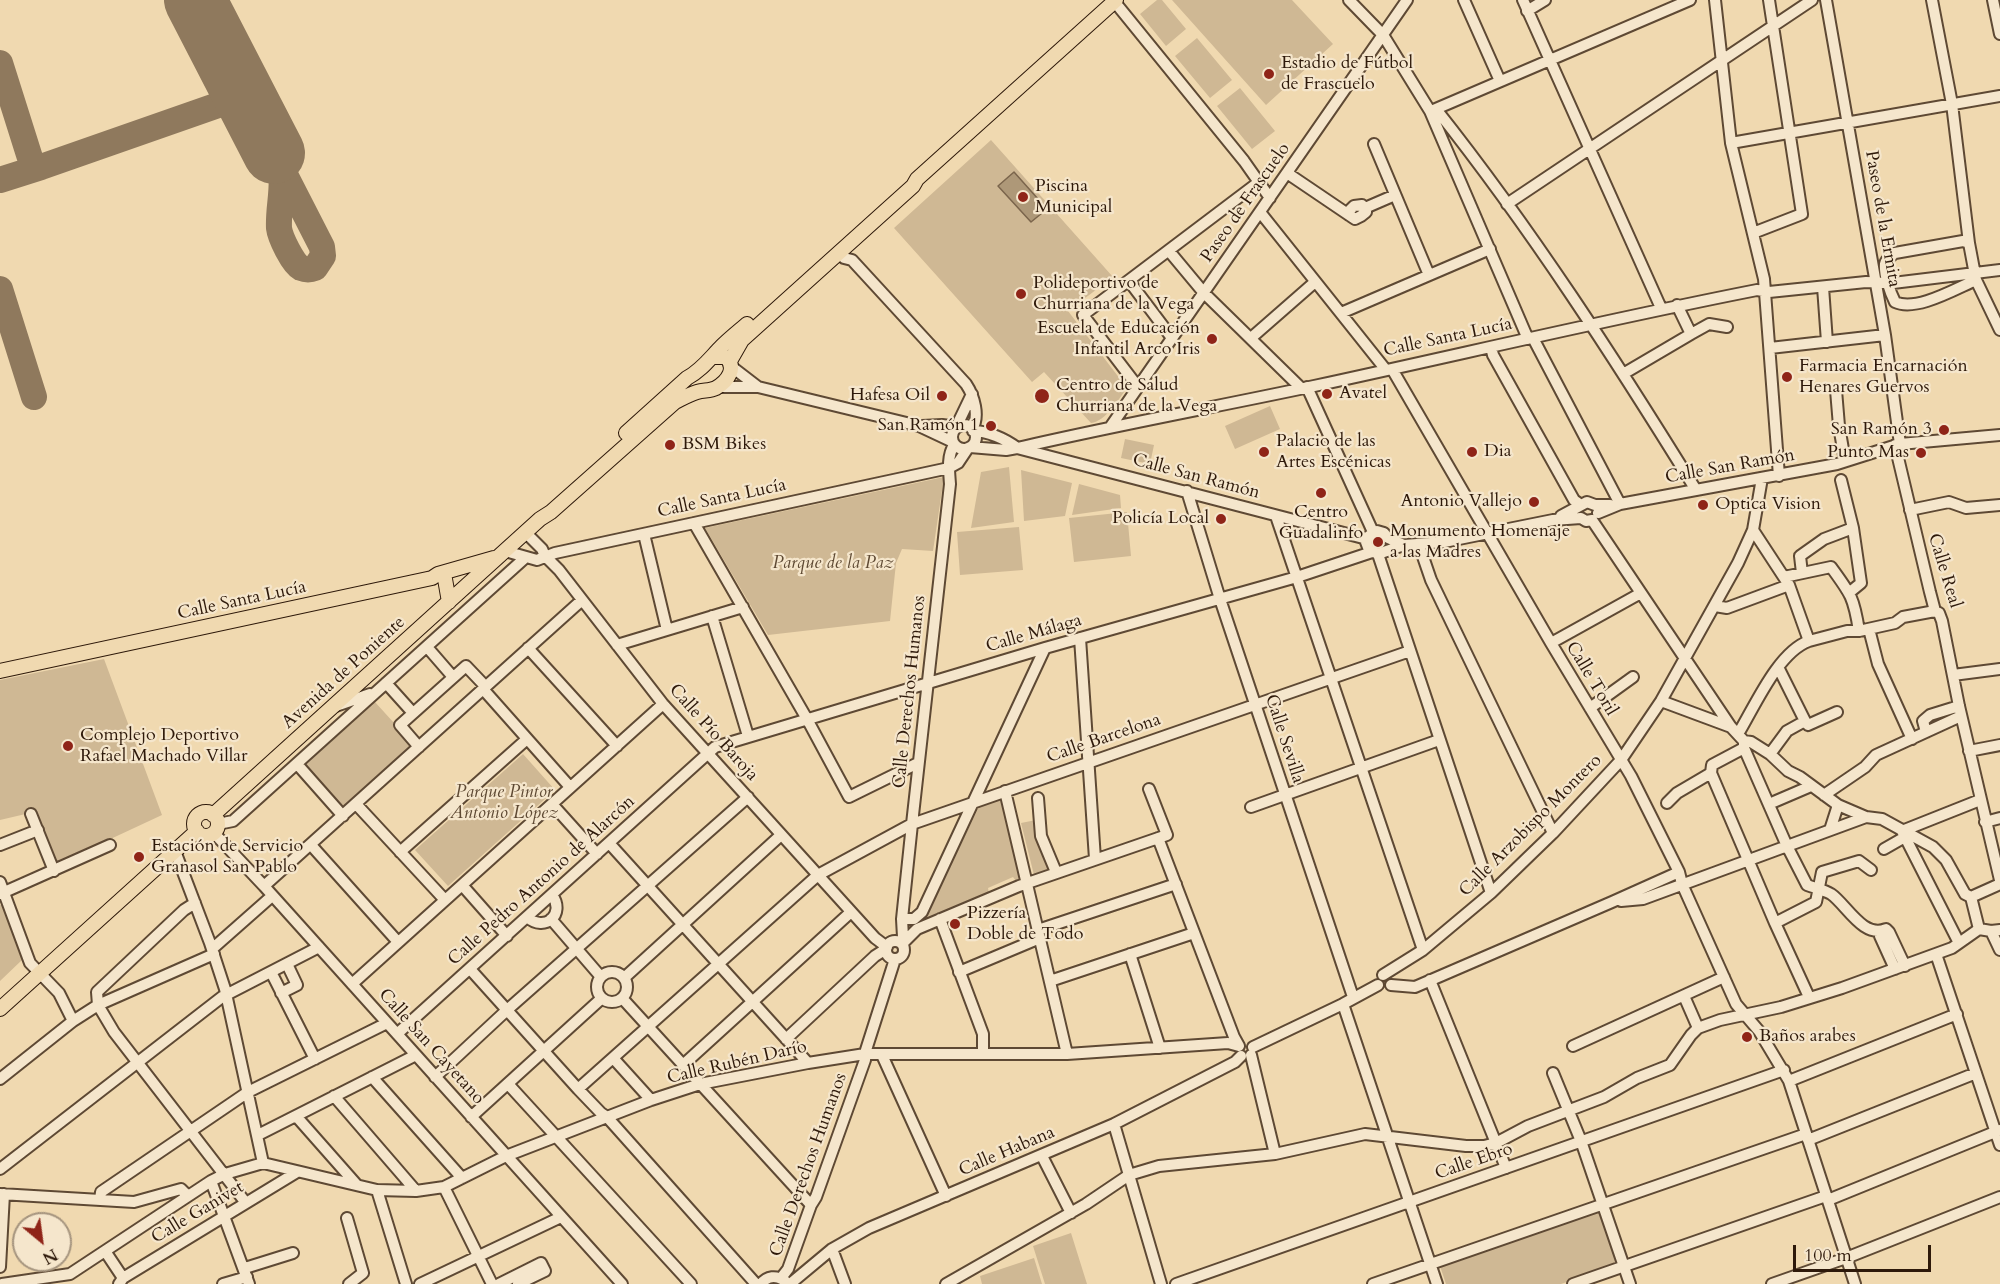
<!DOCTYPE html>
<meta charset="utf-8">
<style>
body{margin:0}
#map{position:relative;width:2000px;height:1284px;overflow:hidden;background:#f0d9b0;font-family:Cardo,serif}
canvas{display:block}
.north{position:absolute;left:12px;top:1212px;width:60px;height:60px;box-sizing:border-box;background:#f5e6cc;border:2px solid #a5947e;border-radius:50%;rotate:151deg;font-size:16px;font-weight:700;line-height:24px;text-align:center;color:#2e190a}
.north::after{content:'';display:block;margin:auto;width:21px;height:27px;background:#8f2418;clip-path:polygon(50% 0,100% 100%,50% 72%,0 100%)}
.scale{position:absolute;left:1793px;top:1245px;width:138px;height:27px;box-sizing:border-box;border:3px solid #2e190a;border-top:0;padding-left:8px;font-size:18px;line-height:21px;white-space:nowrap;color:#2e190a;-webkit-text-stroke:4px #f5e6cc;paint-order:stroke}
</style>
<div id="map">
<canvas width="2000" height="1284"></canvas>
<div class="north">N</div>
<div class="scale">100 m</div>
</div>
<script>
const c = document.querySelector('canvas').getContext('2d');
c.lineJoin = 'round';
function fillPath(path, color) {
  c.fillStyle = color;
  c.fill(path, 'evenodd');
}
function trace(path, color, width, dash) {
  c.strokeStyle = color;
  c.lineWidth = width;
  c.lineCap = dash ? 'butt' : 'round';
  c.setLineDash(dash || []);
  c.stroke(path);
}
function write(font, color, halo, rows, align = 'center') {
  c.font = font + ' Cardo,serif';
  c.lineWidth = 4.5;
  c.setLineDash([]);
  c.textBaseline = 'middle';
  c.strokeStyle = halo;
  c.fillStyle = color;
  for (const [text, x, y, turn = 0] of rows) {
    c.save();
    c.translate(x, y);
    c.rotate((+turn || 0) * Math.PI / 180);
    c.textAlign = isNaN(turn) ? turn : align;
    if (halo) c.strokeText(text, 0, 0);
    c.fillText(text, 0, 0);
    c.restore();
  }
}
const green = new Path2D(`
 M1157 0H1162L1186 29 1166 46 1140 14Z
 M1172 0H1292L1333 44 1266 105Z
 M1197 38 1232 80 1210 98 1175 56Z
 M1240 88 1275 131 1252 149 1217 106Z
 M991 140 1113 277 1068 311 1127 388C1118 400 1106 421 1091 423L1044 372 1032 382 894 228Z
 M1270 406 1280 429 1235 449 1225 426Z
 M1125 439 1154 445 1150 464 1121 458Z
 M1009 467 1014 522 971 528 981 472Z
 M1021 470 1072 483 1065 516 1024 521Z
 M944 477 933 551 902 549 896 563 890 621 768 635 705 528Z
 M1079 484 1120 495 1121 508 1072 515Z
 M1127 512 1131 556 1074 562 1069 518Z
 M1019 527 1023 570 960 575 957 532Z
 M104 659 162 815 59 863 53 860 34 812 0 820V680Z
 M375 702 413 744 342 807 304 766Z
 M523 754 555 790 448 886 415 850Z
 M1001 799 1020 879 1016 881 1013 877 988 888 989 893 922 922 980 805Z
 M1036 820 1051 869 1034 875 1021 823Z
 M0 905H2L22 960 0 981Z
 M1600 1210 1619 1264 1561 1284H1446L1440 1266Z
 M1071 1233 1087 1284H1045L1033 1246Z
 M1034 1258 1042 1284H982L980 1276Z`);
const water = new Path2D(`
 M1014 172 1047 209 1031 222 998 186Z`);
const taxiway = new Path2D(`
 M0 63 31 161 34 165 41 167 244 96
 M281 167 322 247 323 256 315 268C310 270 306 270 301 268 293 264 280 237 279 228 278 207 284 190 281 167Z
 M0 180 41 167
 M0 289 34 397`);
const runway = new Path2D(`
 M195 0 274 153`);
const minor = new Path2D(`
 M1349 0 1383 35 1430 111 1528 339
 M1464 0 1500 81
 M1523 0 1661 308
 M1715 0 1731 143 1764 279 1779 476
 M1826 0 1885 335 1900 444
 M1932 0 1952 104 1969 243
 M1993 0 2000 34
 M1114 1 1244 161 1270 198
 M1527 11 1545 0
 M1436 109C1532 230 1615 359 1696 490
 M1431 111 1690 0
 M1731 143 2000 96
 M1374 144 1429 275
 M1287 173 1352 217 1355 219 1361 216 1366 212 1365 208
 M1507 204 1812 0
 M1260 212 1386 370
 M1349 215 1350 210 1354 206 1362 205 1365 208 1395 195
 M1753 233 1802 214 1769 0
 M1963 241 1969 243 1976 280C1955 289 1916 312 1895 302 1890 292 1884 275 1885 264 1886 259 1891 256 1895 253Z
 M1169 251 1204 293 1301 388
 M839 253 844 258 852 260 966 384C974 396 980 416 972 429
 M1976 280 2000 330
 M1129 281 1172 338
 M1823 287 1827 342
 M1341 313 1490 249
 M1691 334 1709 324 1727 327
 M1251 338 1315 282
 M1533 338 1620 504
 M1491 347 1493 355 1574 500 1581 505
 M1770 348 1885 335
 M732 367 758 387 919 426 953 442
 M1392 369 1551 643 1631 776 1679 872 1682 884 1736 1004 1759 1031 1789 1081 1855 1284
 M1623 374 1691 334 1677 305
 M717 387H758
 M1138 387 1083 315 1259 182
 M1307 387 1373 532
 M1836 390 1839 426 1845 461
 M952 437a12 12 0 1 1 24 0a12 12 0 1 1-24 0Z
 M922 426 942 425 958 427
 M960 426 959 421 972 394
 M1111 426 1407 0
 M973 431C987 431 1006 439 1017 448L1367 539
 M1895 445 1930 592 1935 611 1939 613 1942 621 1959 706 2000 880
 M970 447 1006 450 1017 448C1116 425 1215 407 1314 386 1462 354 1609 319 1757 290L1769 292 1866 282 1893 283 2000 270
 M1841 480 1853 528 1861 583 1850 592
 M1187 491 1220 599 1353 997
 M1910 510 1949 502 1966 508 2000 505
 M1598 513 1620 504 1837 464 1900 444 2000 435
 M1276 516 1423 950
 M1561 516 1587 502 1595 505H1610
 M1592 520 1731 727 1744 741V748L1787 846 1807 885C1815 888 1824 890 1831 894 1846 904 1863 939 1886 929L1889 932 1905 966
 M694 523 807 719 849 797 918 763
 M526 533 542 549 545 556 559 570 663 704 875 938 887 947
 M644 534 667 630
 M1404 545 1388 538 1384 533 1377 531 1369 536 1366 542 1369 550 1378 554 1404 545 1444 542 1553 520 1581 518 1586 521 1592 520
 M1419 545 1431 580 1553 833
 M505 551 537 560 555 553 949 468 958 463 968 448
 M1378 554 1491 893
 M1802 573 1800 556 1824 539 1853 528
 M1784 577 1831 567C1851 594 1854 598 1859 631
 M1715 606 1727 608 1789 585
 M712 616 748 736
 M1869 629 1878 664 1912 739
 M1080 638 1095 859
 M1809 641 1847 631H1859L1895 623 1903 617 1935 611
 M1551 643 1641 593
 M617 645 743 607
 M427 647 453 677
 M528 648 617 746
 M1953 675 2000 669
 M386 683 413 713
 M483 689 570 787
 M1661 701 1731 727
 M336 706 370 694
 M1590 708 1633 677
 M1805 721 1808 725 1837 712
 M1926 732 1923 721 1930 715 1959 706
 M1738 734C1755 706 1778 652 1809 641L1789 585 1753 530
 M1744 741 1751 742 1770 754 1788 771 1800 777 1838 805 1866 817 1882 819 1933 847 1946 860 1965 894 1971 897 1979 929
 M419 747 400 725 466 666 486 687
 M1969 751 2000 745
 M1770 754 1787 731 1805 721 1778 667
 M297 764 343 816
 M1711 773 1775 923 1809 997
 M1005 791 1067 1054
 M1824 795 1865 767 1876 755 1961 716
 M1038 798 1041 836 1056 872
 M1667 803 1677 793 1711 773 1712 765 1744 748
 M356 804 445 900
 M552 804 597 854
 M1769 804 1811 786
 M1251 807 1439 740
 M31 814 54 871
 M1985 822 2000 818
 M218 824 233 821 526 557
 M1830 830 1838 805
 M1902 831 1959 943
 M1902 831 1980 800
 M214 833 264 886 622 1284
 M1158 838 1234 1037 1239 1046
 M609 843 808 1063
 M0 845 38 830
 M311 845 398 942
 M1884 849 1905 837
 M175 851 210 943 225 989 263 1163
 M400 852 527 739
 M0 882 30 963 59 993 73 1021
 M462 885 507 936
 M264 886 582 600
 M0 894 110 845
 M1971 897 2000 884
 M1621 901 1643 899 1866 817
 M195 903 184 910 97 992 98 1005 114 1032 246 1203
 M527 917C545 933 566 914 552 895
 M551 919 601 977
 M902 919H914L922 912 1045 648
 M940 919 983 1034V1054
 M1775 923 1816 902 1822 872 1859 861 1871 870
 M1038 930 1176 884
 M1880 931V936L1895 969
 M1991 931 2000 950
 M886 950a9 9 0 1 1 18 0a9 9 0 1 1-18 0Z
 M901 943 903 937 902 919 912 824 950 484C949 471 947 456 954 445
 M902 944 917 929 1019 886 1167 835 1149 789
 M212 949 272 896
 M1130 954 1160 1048
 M1936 954 2000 1145
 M470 969 578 1089 601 1113 607 1117 756 1284
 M271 972 315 1059
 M959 972 1040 938
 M597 987a15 15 0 1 1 30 0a15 15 0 1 1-30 0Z
 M1383 975 1423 950 1491 893 1553 833 1621 760 1661 701 1738 563 1753 530 1762 478
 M624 978 781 835
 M1430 980 1506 1168
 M1050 981 1194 933
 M352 984 663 704
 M1391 985 1415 987 1612 902 1679 872
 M281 993 297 985 287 964
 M1684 996 1698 1028
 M622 998 811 1205
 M1343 1004 1437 1284
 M397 1034 715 747 1045 648 1297 577 1372 552
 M786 1039 875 956 886 949
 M1573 1046 1724 977
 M1253 1047 1343 1004 1378 985
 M882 1055 946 1196
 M1251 1055 1275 1154
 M613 1058 651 1100
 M683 1065 851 912
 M1553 1073 1581 1141 1630 1284
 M372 1077 462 1178
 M435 1077 507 1010 748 797
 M0 1079 73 1021 98 1005 214 954
 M1789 1081 1957 1014
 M508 1084 691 1284
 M578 1089 818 875 912 824 1410 651
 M334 1096 416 1191
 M296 1116 356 1184
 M471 1117 602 998
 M1114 1124 1161 1284
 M258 1135 416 1055
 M1808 1140 1976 1073
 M1042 1156 1071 1213
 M263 1163 377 1190 416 1191 444 1187 506 1156 651 1100 700 1084 808 1063 865 1054H1067L1228 1043 1239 1046
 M0 1169 222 997 319 947
 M211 1181 249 1284
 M444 1187 492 1284
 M377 1190 406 1284
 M0 1194 134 1202 181 1189 188 1196
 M100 1200 101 1192 248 1092 387 1023
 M1828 1200 2000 1130
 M347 1218 363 1273 349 1284
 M832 1249 845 1284
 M105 1251 123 1278
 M0 1267 4 1194
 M245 1268 293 1253
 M781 1278 788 1269 811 1205 816 1197 865 1060 866 1050 895 959
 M2 1284 70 1274 211 1181 225 1174 263 1163
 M119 1284 123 1278 297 1172
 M223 1284 247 1277
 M420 1284 561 1217
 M499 1284 541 1263 545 1271 518 1284
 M761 1284C767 1276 776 1275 785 1281
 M790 1284 832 1249 869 1228 1114 1124 1235 1062 1241 1056
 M946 1284 1086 1204 1129 1175 1159 1166 1275 1154 1365 1134 1466 1146H1484L1496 1143 1528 1126 1604 1097 1637 1078 1670 1065 1691 1035 1698 1028 1720 1020 1781 1007 1842 988 1952 948 1979 929 1991 931 2000 930
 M1176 1284 1784 1070
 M1373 1284 1806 1134
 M1573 1284 1826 1196
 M1772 1284 1846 1258 2000 1197`);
const major = new Path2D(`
 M730 361 742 340 913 186 917 179 1116 0
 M626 433 687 378C702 370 710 358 722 346 730 338 739 331 747 324
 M445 579 449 602
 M0 671 432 578 438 574 494 558
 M194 824a12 12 0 1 1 24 0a12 12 0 1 1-24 0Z
 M213 815 540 519 551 512 675 402C683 398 690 394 697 392 704 390 710 391 716 388 728 381 737 368 726 357H714
 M0 1009 197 831`);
const markers = [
 [1269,74,6,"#8f2418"],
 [1023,197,6,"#8f2418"],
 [1021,294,6,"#8f2418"],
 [1212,339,6,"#8f2418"],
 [1787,377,6,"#8f2418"],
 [1327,394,6,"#8f2418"],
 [942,396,6,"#8f2418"],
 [1042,396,8,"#8f2418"],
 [991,426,6,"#8f2418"],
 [1944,430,6,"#8f2418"],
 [670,445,6,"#8f2418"],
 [1264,452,6,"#8f2418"],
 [1472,452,6,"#8f2418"],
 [1921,453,6,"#8f2418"],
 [1321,493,6,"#8f2418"],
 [1534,502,6,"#8f2418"],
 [1703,505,6,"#8f2418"],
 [1221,519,6,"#8f2418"],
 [1378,542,6,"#8f2418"],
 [68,746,6,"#8f2418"],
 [139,857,6,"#8f2418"],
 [955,924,6,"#8f2418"],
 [1747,1037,6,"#8f2418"]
];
const poiNames = [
 ["Estadio de Fútbol",1281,64],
 ["de Frascuelo",1281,85],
 ["Piscina",1035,187],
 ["Municipal",1035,208],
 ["Polideportivo de",1033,284],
 ["Churriana de la Vega",1033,305],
 ["Escuela de Educación",1200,329,"right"],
 ["Infantil Arco Iris",1200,350,"right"],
 ["Farmacia Encarnación",1799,367],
 ["Henares Guervos",1799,388],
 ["Centro de Salud",1056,386],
 ["Churriana de la Vega",1056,407],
 ["Avatel",1339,394],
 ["Hafesa Oil",930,396,"right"],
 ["San Ramón 1",979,426,"right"],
 ["San Ramón 3",1932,430,"right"],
 ["Palacio de las",1276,442],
 ["Artes Escénicas",1276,463],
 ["BSM Bikes",682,445],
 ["Dia",1484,452],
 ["Punto Mas",1909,453,"right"],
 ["Antonio Vallejo",1522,502,"right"],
 ["Optica Vision",1715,505],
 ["Centro",1321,513,"center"],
 ["Guadalinfo",1321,534,"center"],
 ["Policía Local",1209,519,"right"],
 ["Monumento Homenaje",1390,532],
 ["a las Madres",1390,553],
 ["Complejo Deportivo",80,736],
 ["Rafael Machado Villar",80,757],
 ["Estación de Servicio",151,847],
 ["Granasol San Pablo",151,868],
 ["Pizzería",967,914],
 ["Doble de Todo",967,935],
 ["Baños arabes",1759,1037]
];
const streetNames = [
 ["Paseo de Frascuelo",1246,203,-55],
 ["Paseo de la Ermita",1882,219,80],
 ["Calle Santa Lucía",1448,338,-12],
 ["Calle San Ramón",1730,467,-10],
 ["Calle San Ramón",1196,477,15],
 ["Calle Santa Lucía",722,499,-12],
 ["Calle Real",1944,571,73],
 ["Calle Santa Lucía",242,601,-12],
 ["Calle Málaga",1034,634,-16],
 ["Avenida de Poniente",344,673,-42],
 ["Calle Toril",1591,679,59],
 ["Calle Derechos Humanos",910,692,-84],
 ["Calle Pío Baroja",713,733,48],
 ["Calle Barcelona",1104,739,-19],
 ["Calle Sevilla",1284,739,72],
 ["Calle Arzobispo Montero",1531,826,-45],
 ["Calle Pedro Antonio de Alarcón",542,881,-42],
 ["Calle San Cayetano",431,1047,48],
 ["Calle Rubén Darío",737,1063,-13],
 ["Calle Habana",1007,1152,-23],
 ["Calle Ebro",1474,1162,-19],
 ["Calle Derechos Humanos",809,1165,-70],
 ["Calle Ganivet",198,1213,-31]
];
const parkNames = [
 ["Parque de la Paz",833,564],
 ["Parque Pintor",504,793],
 ["Antonio López",504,814]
];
fillPath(green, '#cfb894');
fillPath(water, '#ae9878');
trace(water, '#7b654c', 1.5);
trace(taxiway, '#8f795d', 26);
trace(runway, '#8f795d', 62);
trace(minor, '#5e4934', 14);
trace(major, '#2e190a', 16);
trace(minor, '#f5e6cc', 10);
trace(major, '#f0d9b0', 14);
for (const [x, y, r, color] of markers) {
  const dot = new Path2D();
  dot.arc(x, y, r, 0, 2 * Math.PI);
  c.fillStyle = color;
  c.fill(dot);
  trace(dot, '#f5e6cc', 2);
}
write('18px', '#2e190a', '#f5e6cc', poiNames, 'left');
write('18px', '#2e190a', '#f5e6cc', streetNames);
write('italic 18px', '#5e4933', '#f5e6cc', parkNames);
</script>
